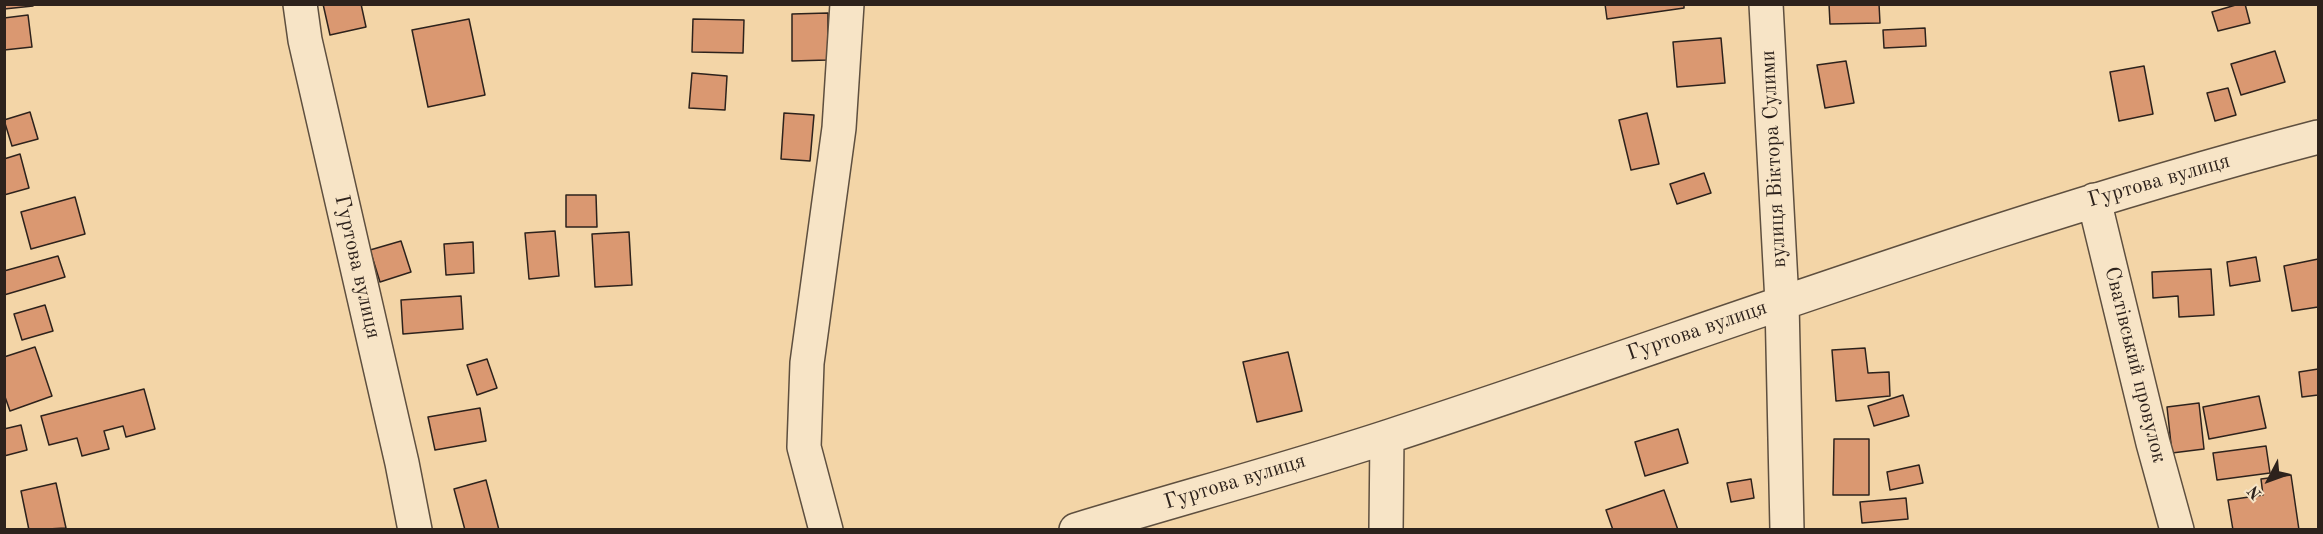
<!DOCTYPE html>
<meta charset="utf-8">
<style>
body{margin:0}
#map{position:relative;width:2323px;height:534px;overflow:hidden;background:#f3d5a7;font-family:"Old Standard TT",serif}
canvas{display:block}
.frame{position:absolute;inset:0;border:6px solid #2d221c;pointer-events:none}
.north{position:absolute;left:2239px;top:450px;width:60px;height:60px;-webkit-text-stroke:4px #f7e4c6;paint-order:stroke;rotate:229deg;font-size:16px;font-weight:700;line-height:24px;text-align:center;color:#2d221c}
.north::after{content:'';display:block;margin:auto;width:21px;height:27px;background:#2d221c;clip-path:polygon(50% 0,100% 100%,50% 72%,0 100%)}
</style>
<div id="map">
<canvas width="2323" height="534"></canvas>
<div class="frame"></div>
<div class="north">N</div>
</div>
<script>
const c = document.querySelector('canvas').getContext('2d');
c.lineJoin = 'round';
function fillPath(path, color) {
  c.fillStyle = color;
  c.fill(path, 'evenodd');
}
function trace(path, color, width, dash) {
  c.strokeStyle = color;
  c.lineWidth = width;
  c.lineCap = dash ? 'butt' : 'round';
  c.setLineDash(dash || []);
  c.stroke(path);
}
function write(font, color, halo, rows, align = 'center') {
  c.font = font + ' "Old Standard TT",serif';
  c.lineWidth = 4.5;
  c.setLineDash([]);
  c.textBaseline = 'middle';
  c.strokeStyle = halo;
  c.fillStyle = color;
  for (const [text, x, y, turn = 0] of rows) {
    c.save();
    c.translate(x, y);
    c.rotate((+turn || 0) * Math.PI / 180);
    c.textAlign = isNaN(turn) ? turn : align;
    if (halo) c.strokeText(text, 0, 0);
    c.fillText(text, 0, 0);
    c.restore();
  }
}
const building = new Path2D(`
 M4 4H33V6L4 9Z
 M323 4H361L366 27 330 35Z
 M1605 4H1684V8L1607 19Z
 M1829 4H1879L1880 23 1830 24Z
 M2239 4H2245L2250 23 2218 31 2212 12Z
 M828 13V60L792 61V14Z
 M28 15 32 47 4 50V18Z
 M469 19 485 95 428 107 412 30Z
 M693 19 744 20 743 53 692 52Z
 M1925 28 1926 46 1884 48 1883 30Z
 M1721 38 1725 83 1677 87 1673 42Z
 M2275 51 2285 82 2241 95 2231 64Z
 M1846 61 1854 103 1825 108 1817 65Z
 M2144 66 2153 114 2119 121 2110 72Z
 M692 73 727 76 725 110 689 108Z
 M2228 88 2236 115 2215 121 2207 93Z
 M30 112 38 139 12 146 4 120Z
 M784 113 814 115 810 161 781 159Z
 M1647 113 1659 164 1631 170 1619 120Z
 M20 154 29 188 4 195V159Z
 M1704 173 1711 193 1677 204 1670 184Z
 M566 195H596L597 227H566Z
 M75 197 85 234 31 249 21 212Z
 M555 231 559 276 529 279 525 233Z
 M629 232 632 285 595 287 592 234Z
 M401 241 411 272 380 282 370 250Z
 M473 242 474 273 446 275 444 244Z
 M58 256 65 277 4 295V271Z
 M2256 257 2260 281 2230 286 2227 262Z
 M2318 259V307L2292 311 2284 266Z
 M2211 269 2214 315 2179 317 2178 296 2153 298 2152 272Z
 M461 296 463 329 403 334 401 300Z
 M45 305 53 331 22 340 14 314Z
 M35 347 52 396 10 411 4 394V357Z
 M1865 348 1868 373 1889 372 1890 396 1836 401 1832 350Z
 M1288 352 1302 411 1257 422 1243 362Z
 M487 359 497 388 477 395 467 365Z
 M2318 369V395L2302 397 2299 372Z
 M144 389 155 429 126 437 123 426 104 431 109 449 82 456 77 438 49 445 41 416Z
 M1903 395 1909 416 1874 426 1868 406Z
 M2259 396 2266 428 2209 439 2203 407Z
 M2199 403 2204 449 2172 453 2167 407Z
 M480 408 486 441 435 450 428 417Z
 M21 425 27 450 4 456V429Z
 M1678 429 1688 463 1645 476 1635 442Z
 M1834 439H1869V495H1833Z
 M2266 446 2270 473 2217 480 2213 453Z
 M1919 465 1923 483 1890 490 1887 472Z
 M2291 475 2299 530H2233L2228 500 2263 495 2261 479Z
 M1751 479 1754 498 1731 502 1727 483Z
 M486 480 499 530H465L454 489Z
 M56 483 66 528 29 530 21 491Z
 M1664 490 1678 530H1613L1606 510Z
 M1906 498 1908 519 1862 523 1860 502Z`);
const minor = new Path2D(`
 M300 4 305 40 402 463 415 530
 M1766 4 1782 302 1787 530
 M2094 200 2153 443 2177 530
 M826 530 804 447 807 363 839 128 847 4
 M1076 530C1181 498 1286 470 1390 436 1699 335 2003 219 2318 137
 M1386 530 1387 437`);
const streetNames = [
 ["вулиця Віктора Сулими",1774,159,-93],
 ["Гуртова вулиця",2159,181,-16],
 ["Гуртова вулиця",357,267,77],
 ["Гуртова вулиця",1697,331,-19],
 ["Сватівський провулок",2135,365,76],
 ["Гуртова вулиця",1235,482,-17]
];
fillPath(building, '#da9871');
trace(building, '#2d221c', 1.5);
trace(minor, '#5e4f3f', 36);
trace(minor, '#f7e4c6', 33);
write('21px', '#2d221c', '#f7e4c6', streetNames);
</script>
